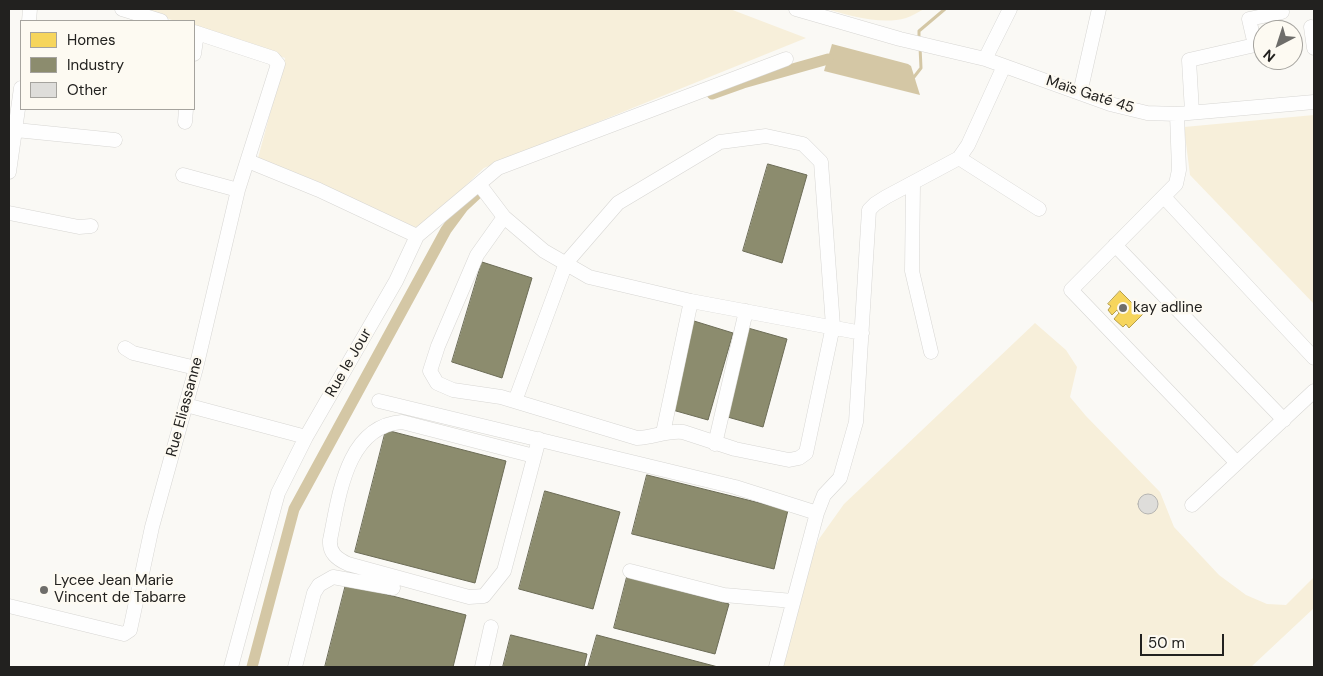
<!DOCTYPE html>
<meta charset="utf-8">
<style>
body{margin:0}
#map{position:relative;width:1323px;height:676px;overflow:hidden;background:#faf9f5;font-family:"DM Sans",sans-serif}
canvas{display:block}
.frame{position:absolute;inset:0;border:10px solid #22211f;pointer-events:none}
.legend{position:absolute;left:20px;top:20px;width:175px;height:90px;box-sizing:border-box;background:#fdfaf2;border:1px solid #a5a39e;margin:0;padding:6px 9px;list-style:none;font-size:15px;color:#22211f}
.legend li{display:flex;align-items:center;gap:10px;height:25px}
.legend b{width:25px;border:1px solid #a5a39e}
.north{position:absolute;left:1253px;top:20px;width:50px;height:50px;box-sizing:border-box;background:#fdfaf2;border:1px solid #a5a39e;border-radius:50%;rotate:220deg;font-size:14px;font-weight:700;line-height:20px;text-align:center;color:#22211f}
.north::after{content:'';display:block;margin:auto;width:18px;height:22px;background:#6e6d6a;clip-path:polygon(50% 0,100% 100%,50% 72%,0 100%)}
.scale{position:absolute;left:1140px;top:634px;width:84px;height:22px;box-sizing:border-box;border:2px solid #22211f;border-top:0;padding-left:6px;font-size:15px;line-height:18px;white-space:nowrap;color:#22211f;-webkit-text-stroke:4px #fdfaf2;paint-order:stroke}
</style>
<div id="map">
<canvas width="1323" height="676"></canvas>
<div class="frame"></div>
<ul class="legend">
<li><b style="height:14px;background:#f6d55c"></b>Homes</li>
<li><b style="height:14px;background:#8c8c6e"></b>Industry</li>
<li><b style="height:14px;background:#deddda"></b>Other</li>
</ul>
<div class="north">N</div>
<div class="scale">50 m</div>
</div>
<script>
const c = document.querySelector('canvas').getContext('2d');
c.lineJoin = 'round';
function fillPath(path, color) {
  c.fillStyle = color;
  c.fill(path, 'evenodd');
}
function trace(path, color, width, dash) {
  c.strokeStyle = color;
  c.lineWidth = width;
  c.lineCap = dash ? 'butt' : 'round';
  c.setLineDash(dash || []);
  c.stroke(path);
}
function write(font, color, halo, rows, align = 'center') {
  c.font = font + ' "DM Sans",sans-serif';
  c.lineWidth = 5;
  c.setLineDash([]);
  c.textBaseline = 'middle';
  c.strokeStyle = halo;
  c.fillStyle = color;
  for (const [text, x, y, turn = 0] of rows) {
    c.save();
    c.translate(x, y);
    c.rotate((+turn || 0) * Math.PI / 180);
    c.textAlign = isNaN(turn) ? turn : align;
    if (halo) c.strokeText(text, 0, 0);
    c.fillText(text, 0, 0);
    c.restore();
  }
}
const green = new Path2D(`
 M138 9H730L806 38 484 168 419 230 258 158 285 58 194 27V21H175Z
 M827 9H924C918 12 912 16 906 18 882 25 850 16 827 9Z
 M1314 115V304L1190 175 1184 127Z
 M1035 323 1066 350 1077 367 1070 397 1086 416 1160 492 1174 527 1219 575 1246 595 1267 604 1286 605 1314 577V608L1251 667H783L808 565 819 539 844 504Z`);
const water = new Path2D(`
 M832 44 908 64 911 66 920 95 824 71Z`);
const homes = new Path2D(`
 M1120 291 1143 314 1129 328 1126 324 1123 327 1114 319 1119 313 1117 310 1112 315 1108 310 1111 306 1108 304Z`);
const industry = new Path2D(`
 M768 164 807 175 782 263 743 251Z
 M482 262 532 278 502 378 452 362Z
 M694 321 733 333 708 420 669 409Z
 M748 328 787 339 763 427 724 416Z
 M386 430 506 461 475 583 355 552Z
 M647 475 788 510 774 569 632 534Z
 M545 491 620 512 593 609 519 589Z
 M627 577 729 604 715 654 614 628Z
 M346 584 466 615 453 667H325Z
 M511 635 587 654 584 667H503Z
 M597 635 718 667H588Z`);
const stream = new Path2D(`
 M919 39V31L945 9
 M914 77 921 68 920 47`);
const canal = new Path2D(`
 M712 94 743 83 828 59
 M252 667 294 509 446 230 463 207 478 193`);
const building = new Path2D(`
 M1138 504a10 10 0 1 1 20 0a10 10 0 1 1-20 0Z`);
const minor = new Path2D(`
 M122 9 161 21
 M796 9 900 39 985 59 1110 104 1147 113 1177 114 1314 102
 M29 21 30 9
 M1311 27 1314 48
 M194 54 197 33
 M985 59 1010 9
 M1080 93 1099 9
 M1192 112 1189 60 1255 45 1249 19 1282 12
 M1177 114 1179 170 1176 184 1071 290 1237 463
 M185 122 186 109
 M16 130 115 140
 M959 158 1039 209
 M9 172 21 88
 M183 175 238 190
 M913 183 912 271 931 352
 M479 184 504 217 544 251 589 277 691 301 862 333
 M1164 197 1314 358
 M9 213 79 227 91 226
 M504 217 477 255 438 346 430 371 437 383 453 390 501 397 637 438C653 438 667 430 683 432L735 449 789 460 799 458 806 453 833 326 821 162 803 144 766 136 720 142 618 203 566 263 515 401
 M417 236 498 168 786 59
 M1115 245 1284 420
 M125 348 133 353 196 368
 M379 401 735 487 817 513
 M186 405 306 437
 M663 433 691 301
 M715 444 746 311
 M534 456 402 422C346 426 339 497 330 540 329 553 337 559 348 564L469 597 484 596 504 571 539 439
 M1192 505 1314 391
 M630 571 724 595 793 601
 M9 606 124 634 130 630 152 527 196 368 238 190 278 64 273 58 194 32
 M231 667 278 493 306 437 396 281 417 236 319 190 248 161
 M295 667 314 593 319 585 333 577 393 588
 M482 667 491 627
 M776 667 817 513 824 495 840 478 856 422 869 210 875 204 886 197 959 158 968 145 1004 66`);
const markers = [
 [1123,308,5,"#6e6d6a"],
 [44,590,5,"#6e6d6a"]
];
const streetNames = [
 ["Maïs Gaté 45",1090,95,18],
 ["Rue le Jour",349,363,-60],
 ["Rue Eliassanne",185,407,-75]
];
const poiNames = [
 ["kay adline",1133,308],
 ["Lycee Jean Marie",54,581],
 ["Vincent de Tabarre",54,598]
];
fillPath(green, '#f7efda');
fillPath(water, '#d4c7a5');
fillPath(homes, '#f6d55c');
trace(homes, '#b69f4a', 1);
fillPath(industry, '#8c8c6e');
trace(industry, '#6c6c56', 1);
trace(stream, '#d4c7a5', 3);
trace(canal, '#d4c7a5', 11);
fillPath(building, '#deddda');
trace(building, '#b6b5b2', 1);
trace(minor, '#d7d6d3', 15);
trace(minor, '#fefefe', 14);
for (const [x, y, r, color] of markers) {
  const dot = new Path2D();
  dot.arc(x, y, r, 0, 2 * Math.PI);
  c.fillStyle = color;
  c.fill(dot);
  trace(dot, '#fdfaf2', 2);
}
write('15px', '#22211f', '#fdfaf2', streetNames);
write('15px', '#22211f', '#fdfaf2', poiNames, 'left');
</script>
